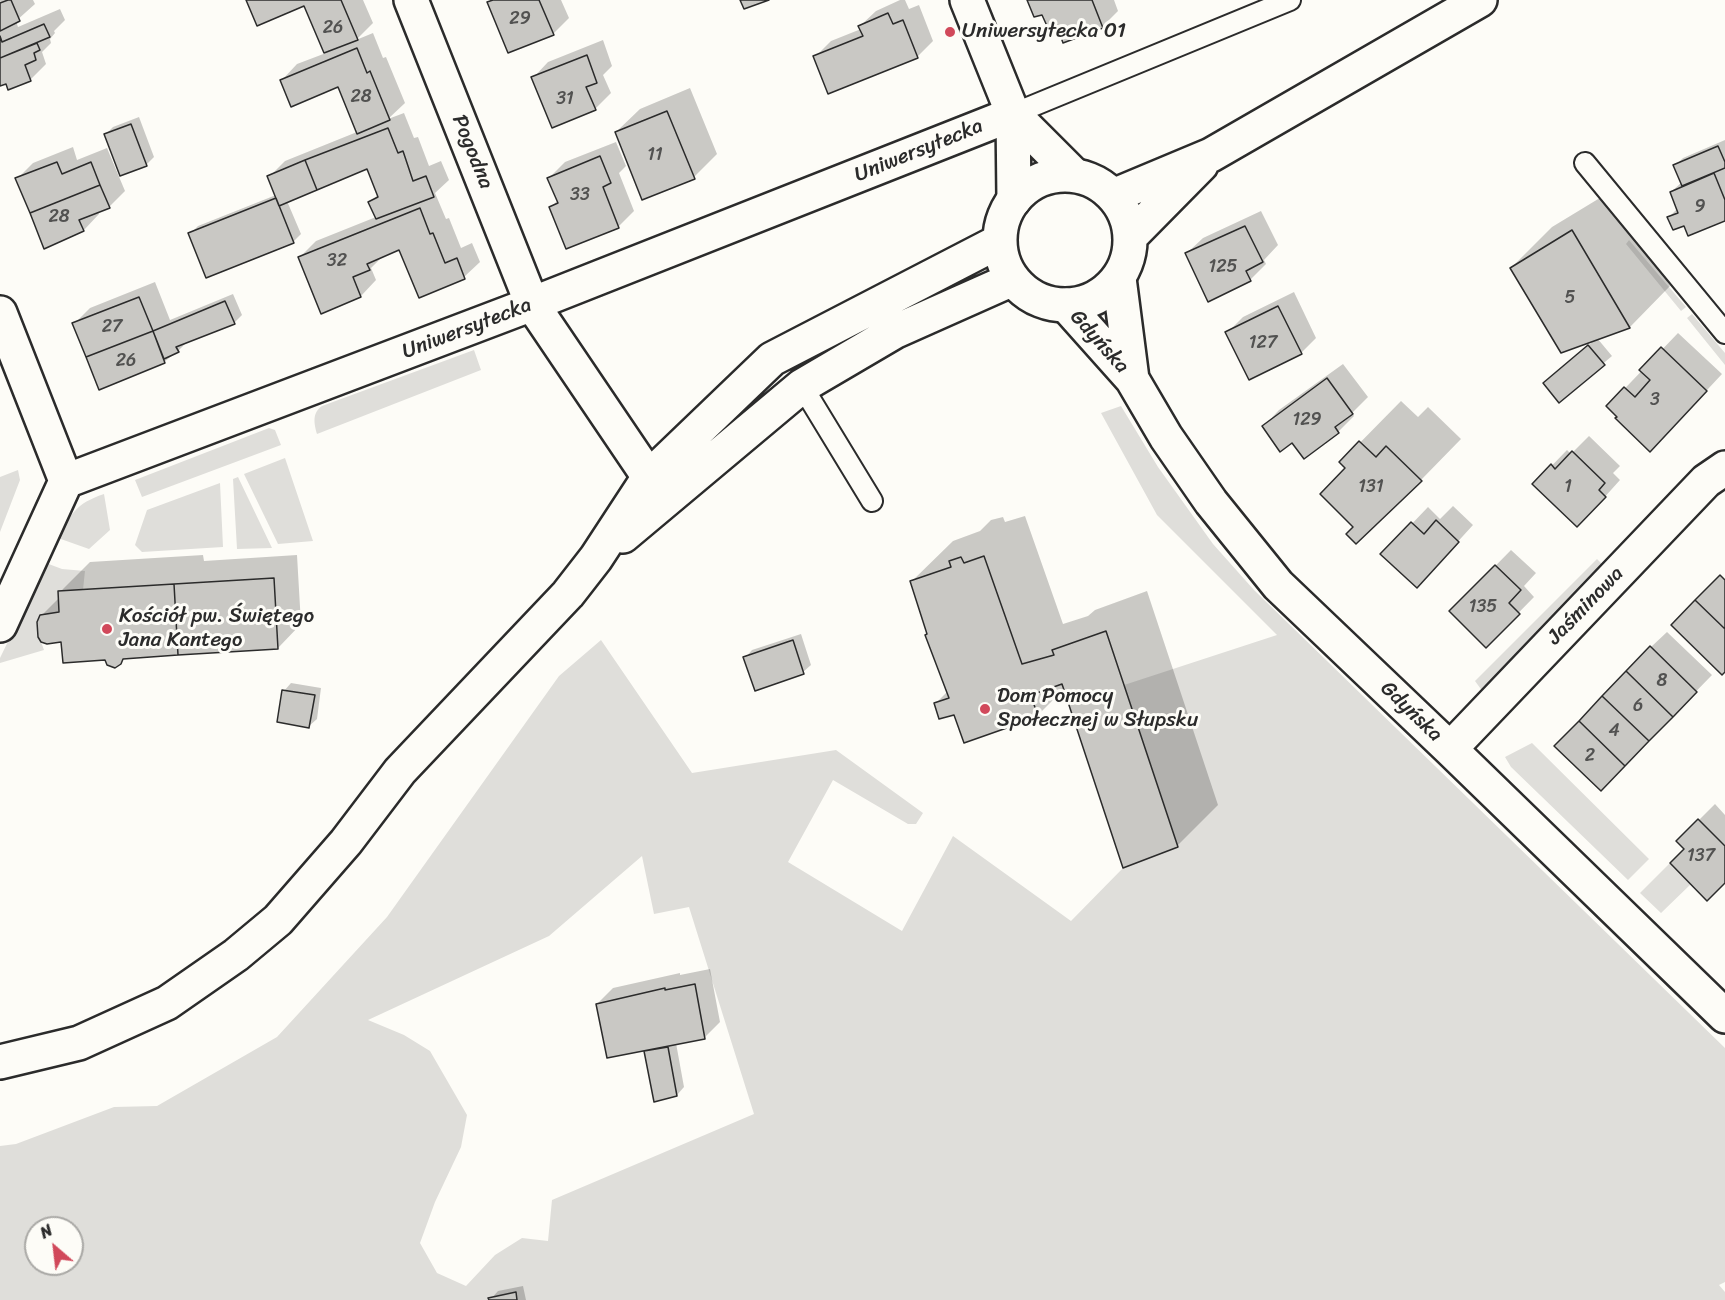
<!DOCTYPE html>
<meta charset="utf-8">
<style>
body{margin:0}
#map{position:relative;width:1725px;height:1300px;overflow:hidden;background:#fdfcf7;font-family:Sriracha,sans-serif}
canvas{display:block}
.north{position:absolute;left:24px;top:1216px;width:60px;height:60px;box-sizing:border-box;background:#fdfcf7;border:2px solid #a9a8a5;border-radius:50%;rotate:332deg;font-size:16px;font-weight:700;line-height:24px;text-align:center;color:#2b2b2b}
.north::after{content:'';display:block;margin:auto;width:21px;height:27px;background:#d1495b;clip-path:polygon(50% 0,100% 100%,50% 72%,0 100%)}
</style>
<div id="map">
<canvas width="1725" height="1300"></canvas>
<div class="north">N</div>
</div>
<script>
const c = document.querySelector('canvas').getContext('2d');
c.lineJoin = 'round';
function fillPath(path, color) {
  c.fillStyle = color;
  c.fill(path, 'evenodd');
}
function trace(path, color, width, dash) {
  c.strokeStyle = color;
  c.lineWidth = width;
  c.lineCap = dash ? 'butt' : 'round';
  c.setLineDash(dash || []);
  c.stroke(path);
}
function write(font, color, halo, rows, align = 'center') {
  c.font = font + ' Sriracha,sans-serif';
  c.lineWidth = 6;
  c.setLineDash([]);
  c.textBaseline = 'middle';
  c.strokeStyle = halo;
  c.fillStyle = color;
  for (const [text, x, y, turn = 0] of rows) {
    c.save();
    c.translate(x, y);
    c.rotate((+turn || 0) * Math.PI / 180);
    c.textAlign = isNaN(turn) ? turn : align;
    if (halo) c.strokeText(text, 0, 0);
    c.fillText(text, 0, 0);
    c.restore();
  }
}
const green = new Path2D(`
 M1629 240 1686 307 1681 311 1626 244Z
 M1692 314 1725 353V365L1687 318Z
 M474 350 481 370 317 434C314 423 312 413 322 406Z
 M1121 406 1158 467 1213 544 1254 590 1725 1048V1282L1719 1285 1725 1292V1300H0V1146L16 1144 114 1107 157 1106 277 1037 387 917 559 676 601 640 692 773 836 750 923 813 916 824H908L833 780 788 862 902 931 953 836 1071 921 1123 868 1178 847 1124 685 1277 635 1157 515 1101 413ZM642 856 654 914 689 907 754 1114 552 1200 548 1241 522 1238 495 1255 466 1286 437 1273 420 1243 435 1202 461 1147 467 1115 430 1051 404 1035 368 1020 549 936ZM36 1228H72V1264H36Z
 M269 428 275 430 281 445 142 497 135 480Z
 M285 458 313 541 278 544 244 474Z
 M18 470 20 480 0 532V477Z
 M238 477 272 548 237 549 233 479Z
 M220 483 223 547 142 552 135 545 147 510Z
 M104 494 110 530 89 549 58 538C72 513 75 504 104 494Z
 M1597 559 1602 564 1483 692 1475 681Z
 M46 563 62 569 85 571 83 590 59 612 40 615C34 628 40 638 44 650L0 663V658Z
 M1532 743 1649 859 1628 880 1511 767 1505 757Z
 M1670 863 1691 884 1661 913 1640 893Z`);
const shadow = new Path2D(`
 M0 0H33L35 4 16 21 18 27 60 9 65 20 54 31 55 33 50 39 51 43 42 52 46 64 31 79 9 88 6 82 0 84Z
 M248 0H363L373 23 356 40 373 33 383 58 386 57 405 103 388 119 404 113 414 138 418 137 429 166 441 161 449 180 435 193 446 219 449 218 461 248 472 243 480 262 464 277 400 248 384 255 371 268 376 280 361 296 300 257 316 241 376 217 370 202 379 194 368 167 287 201 301 234 293 242 190 234 198 226 276 195 269 177 285 161 357 132 339 85 282 80 297 64 326 53 304 5Z
 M492 0H561L569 18 553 34 489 3Z
 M900 0H905L909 9 919 5 933 41 918 56 829 92 815 57 831 41 861 29 860 26 876 11Z
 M1029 0H1114L1118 11 1102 27 1057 21Z
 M603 40 612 66 603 75 611 93 595 109 533 78 548 62Z
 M690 88 717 154 694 177 616 132 640 109Z
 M139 117 154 157 146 165 106 134 113 127Z
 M1725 140V220L1684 224 1669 217 1678 208 1671 192 1682 182 1675 166 1683 158Z
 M616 142 626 166 619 173 634 211 618 227 551 207 558 200 549 178 565 162Z
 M73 147 77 160 107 148 125 191 109 207 98 211 99 214 84 230 44 247 17 179 33 163Z
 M1613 190 1670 286 1630 327 1597 338 1612 356 1559 401 1552 376 1596 339 1511 268 1552 227Z
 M1261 211 1278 245 1264 260 1266 264 1250 280 1187 253 1203 238Z
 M155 282 170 320 233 294 242 315 234 323 185 342 186 343 178 351 164 362 74 324 90 308Z
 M1294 292 1316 338 1301 353 1227 333 1243 317Z
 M1678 333 1722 374 1666 434 1619 416 1608 406Z
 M1343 364 1368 397 1352 413 1354 416 1338 432 1304 457 1293 441 1264 426 1279 410Z
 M1401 401 1418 417 1428 407 1461 439 1421 480 1355 527 1347 468 1341 462Z
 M1589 436 1620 466 1613 473 1620 480 1593 510 1534 484 1567 450 1571 454Z
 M1453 506 1473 525 1432 570 1383 554 1428 507 1440 519Z
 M1025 516 1063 624 1088 616 1095 610 1147 591 1218 805 1177 846 1065 688 1037 716 955 713 935 704 948 691 911 582 953 541 980 531 991 520 1003 517 1005 522Z
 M1511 550 1536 573 1524 586 1534 597 1486 646 1451 611Z
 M203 555 204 561 297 555 301 624 278 648 126 657 120 663 63 641 41 616 60 597V592L90 562Z
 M1667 632 1712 675 1601 789 1651 647Z
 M801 634 811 665 803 672 745 658 752 650Z
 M291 683 321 688 317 719 309 726 284 691Z
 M1715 804 1725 815V881L1678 841Z
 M710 969 720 1022 705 1037 676 1043 684 1087 677 1095 646 1052 649 1048 597 1004 613 988 680 973V975Z
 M523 1286 526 1300H490L498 1291Z`);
const building = new Path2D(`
 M8 0H11L20 21 0 31V3Z
 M246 0H341L358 40 324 53 304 6 257 26Z
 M493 0H539L554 35 508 53 487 2Z
 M740 0H769L744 9Z
 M1027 0H1092L1103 28 1063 43 1056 23 1047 26 1042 15 1034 17Z
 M888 13 893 24 903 20 918 58 828 94 813 56 863 36 858 26Z
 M44 24 50 37 0 58V36L2 42Z
 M37 43 40 50 34 53 36 60 25 65 31 81 8 90 6 84 0 86V58Z
 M357 48 367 73 370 71 390 120 357 134 338 87 291 107 280 80Z
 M587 55 597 83 586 87 596 110 552 128 531 77Z
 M667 111 695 179 642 200 615 132Z
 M131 124 147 166 120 176 104 134Z
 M388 128 398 153 403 151 413 181 426 176 434 197 376 219 368 202 378 197 367 169 317 190 305 160Z
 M1718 146 1725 162V168L1682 186 1673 165Z
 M600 156 611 183 603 187 619 228 566 249 549 207 558 203 547 178Z
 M305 160 317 190 279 206 267 176Z
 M57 162 62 174 91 162 100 185 30 213 15 178Z
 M1714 173 1725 200V221L1688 236 1684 226 1673 230 1667 217 1678 213 1670 192Z
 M100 185 110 208 79 220 84 231 44 249 30 213Z
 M276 198 294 243 206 278 188 233Z
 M420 208 430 234 433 233 445 263 457 258 465 279 419 298 399 250 367 264 370 270 353 277 361 297 321 314 298 257Z
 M1245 226 1263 262 1246 271 1251 281 1208 302 1185 253Z
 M1572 230 1630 328 1561 353 1510 268Z
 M139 297 153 331 86 357 72 323Z
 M225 301 235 324 176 347 179 352 164 359 153 331Z
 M1278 306 1302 354 1249 380 1225 332Z
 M153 331 165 363 99 390 86 357Z
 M1588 345 1605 365 1559 403 1543 383Z
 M1661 347 1707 391 1650 452 1615 418 1617 417 1606 406 1624 387 1635 397 1650 380 1639 370Z
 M1327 378 1353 414 1335 427 1339 433 1304 459 1292 443 1280 452 1262 426Z
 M1359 441 1376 457 1386 446 1422 481 1356 544 1346 534 1353 527 1320 494 1345 468 1339 462Z
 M1572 451 1605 483 1599 490 1606 497 1577 527 1532 484 1551 464 1555 469Z
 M1436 520 1459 542 1417 588 1380 554 1411 522 1424 534Z
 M984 556 1022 664 1054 655 1052 650 1106 631 1178 847 1123 868 1062 684 1031 695 1038 717 964 743 954 715 939 719 934 703 949 698 925 635 927 634 910 581 951 567 949 561 961 557 964 563Z
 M1495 565 1521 590 1509 603 1520 614 1486 648 1449 611Z
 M1720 575 1725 580V629L1695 600Z
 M274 578 278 649 178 655 174 584Z
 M174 584 178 655 123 659 121 664 115 668 107 665 105 660 63 663 61 642 47 644 41 642 38 637 37 622 40 615 59 612 58 591Z
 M1695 600 1725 629V672L1722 675 1671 625Z
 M793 640 804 674 755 691 743 657Z
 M1650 646 1697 692 1673 717 1626 671Z
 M1626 671 1673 717 1649 741 1602 696Z
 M282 690 315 695 309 728 277 722Z
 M1602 696 1649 741 1625 766 1579 721Z
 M1579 721 1625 766 1601 791 1554 746Z
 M1698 819 1725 846V883L1707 901 1670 863 1684 849 1676 841Z
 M695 984 705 1039 607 1058 596 1004 665 988V990Z
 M668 1047 677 1096 654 1102 644 1051Z
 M516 1292 517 1300H489L488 1298Z`);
const service = new Path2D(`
 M1013 114 1290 0
 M1585 163 1725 333
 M802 386 872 501`);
const minor = new Path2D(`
 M411 0 532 304 649 477
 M1119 278 1132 379
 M1066 305 1132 379 1166 437 1211 502 1278 585 1450 749 1725 1016
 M0 313 66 481
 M0 625 66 481 532 304 1013 114
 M1450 749 1706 481 1725 468`);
const tertiary = new Path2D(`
 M967 0 1013 114 1014 200
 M1013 114 1074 175`);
const secondary = new Path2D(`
 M1000 240a65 65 0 1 1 130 0a65 65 0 1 1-130 0Z
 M1113 196 1211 155 1480 0
 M1130 237 1201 165
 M623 536 802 386 894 332 1013 279
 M0 1062 79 1043 167 1003 236 955 278 920 346 842 400 771 568 594 596 558 649 477 772 359 1000 241`);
const markers = [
 [950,32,6,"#d1495b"],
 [107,629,6,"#d1495b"],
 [985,709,6,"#d1495b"]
];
const numberNames = [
 ["29",520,19],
 ["26",333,28],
 ["28",361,97],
 ["31",565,99],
 ["11",655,155],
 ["33",580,195],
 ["9",1700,207],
 ["28",59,217],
 ["32",337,261],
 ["125",1223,267],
 ["5",1570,298],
 ["27",112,327],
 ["127",1263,343],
 ["26",126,361],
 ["3",1655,400],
 ["129",1307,420],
 ["131",1371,487],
 ["1",1568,487],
 ["135",1483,607],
 ["8",1662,681],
 ["6",1638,706],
 ["4",1614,731],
 ["2",1590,756],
 ["137",1701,856]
];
const poiNames = [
 ["Uniwersytecka 01",962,32],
 ["Kościół pw. Świętego",119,617],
 ["Jana Kantego",119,641],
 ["Dom Pomocy",997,697],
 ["Społecznej w Słupsku",997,721]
];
const streetNames = [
 ["Uniwersytecka",919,151,-22],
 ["Pogodna",472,152,68],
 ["Uniwersytecka",467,329,-21],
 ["Gdyńska",1099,342,48],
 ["Jaśminowa",1586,606,-46],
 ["Gdyńska",1411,712,44]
];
fillPath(green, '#dfdeda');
fillPath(shadow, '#0003');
fillPath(building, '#c9c8c4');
trace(building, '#2b2b2b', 1.5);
trace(service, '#2b2b2b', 24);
trace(minor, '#2b2b2b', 38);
trace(tertiary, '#2b2b2b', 38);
trace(secondary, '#2b2b2b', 38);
trace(service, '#fdfcf7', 20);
trace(minor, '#fdfcf7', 33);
trace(tertiary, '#fdfcf7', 33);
trace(secondary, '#fdfcf7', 33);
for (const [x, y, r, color] of markers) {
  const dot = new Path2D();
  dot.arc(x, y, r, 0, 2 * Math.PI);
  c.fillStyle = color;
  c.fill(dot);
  trace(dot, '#fdfcf7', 2);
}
write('18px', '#525251', null, numberNames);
write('21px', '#2b2b2b', '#fdfcf7', poiNames, 'left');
write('21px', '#2b2b2b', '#fdfcf7', streetNames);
</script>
